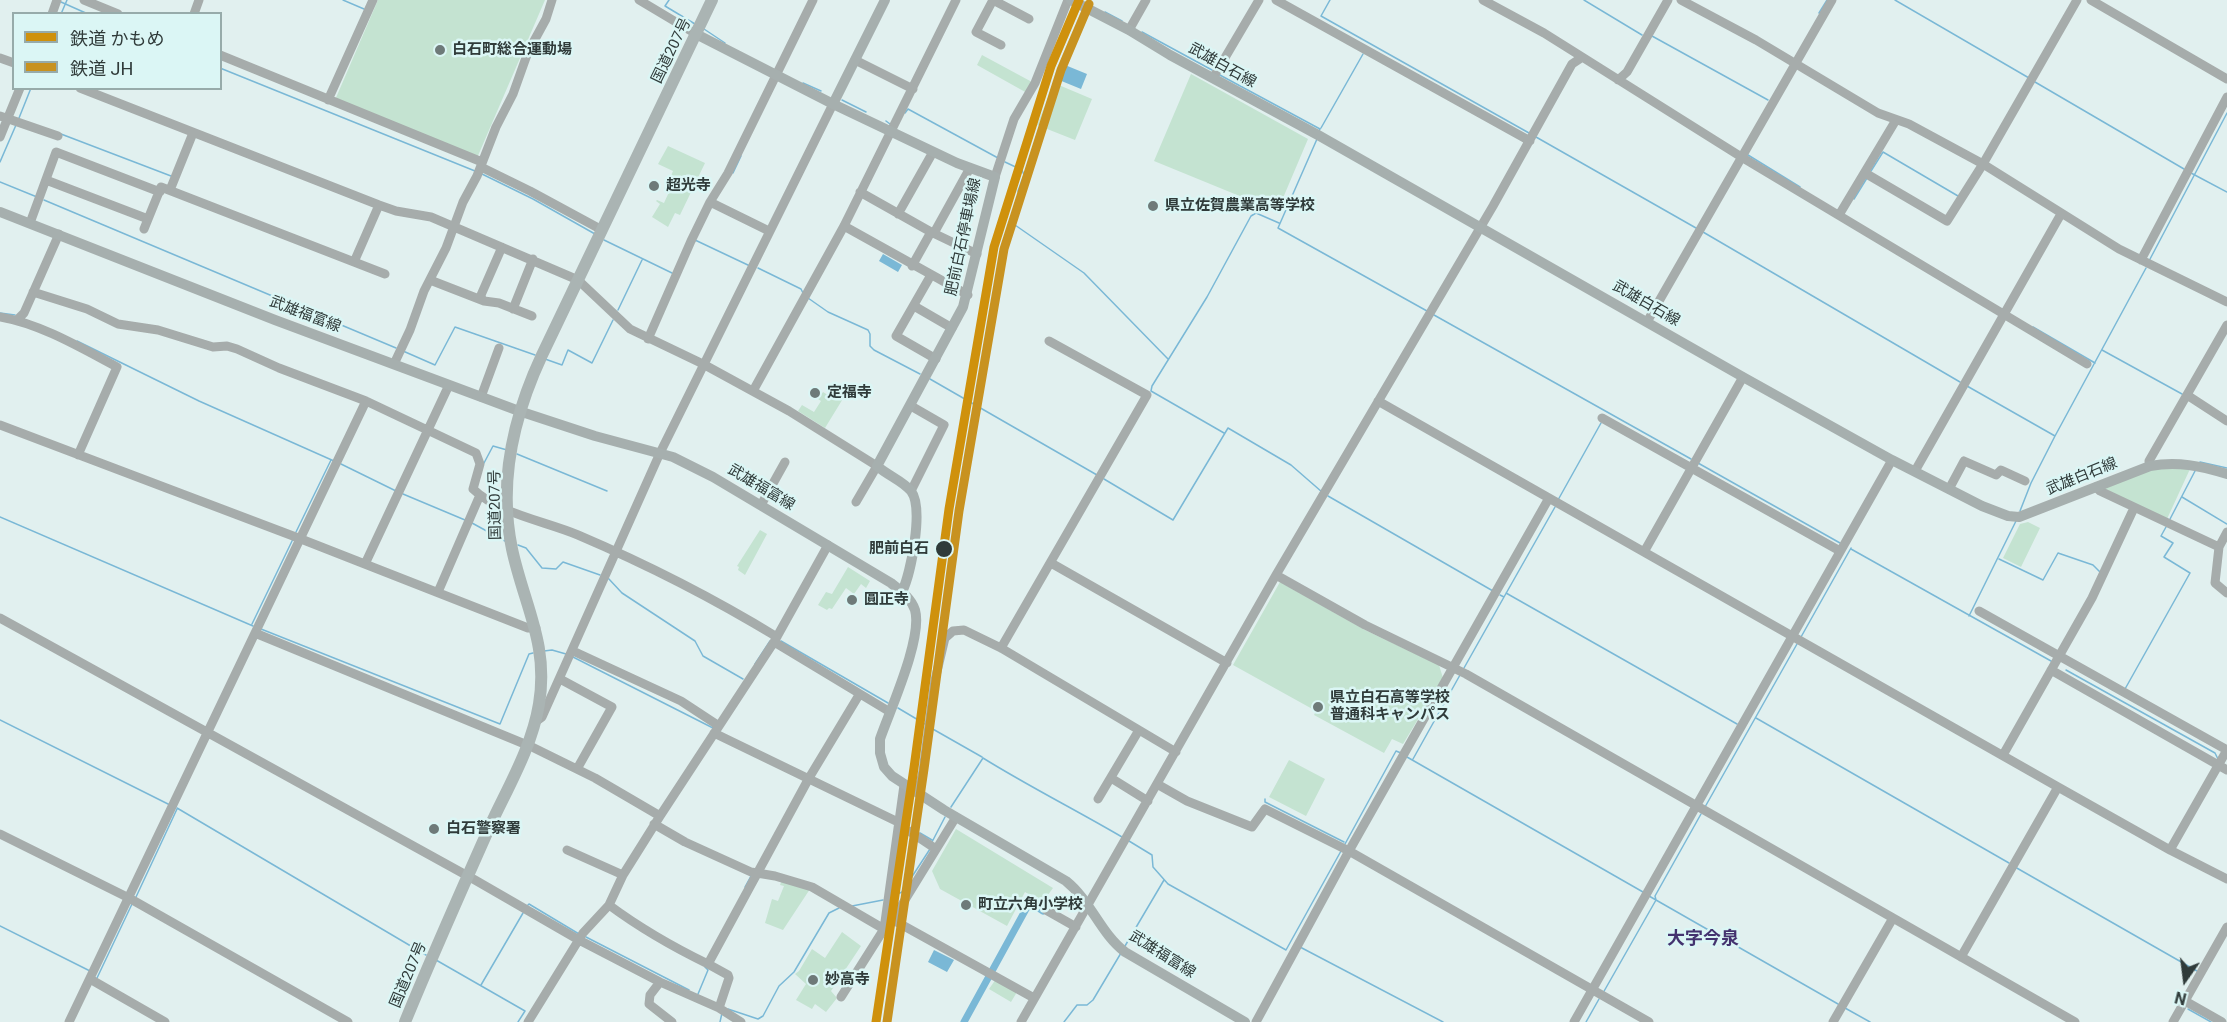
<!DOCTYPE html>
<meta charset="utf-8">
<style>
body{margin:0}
#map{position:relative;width:2227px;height:1022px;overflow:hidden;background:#e1f0ef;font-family:Roboto,"Noto Sans JP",sans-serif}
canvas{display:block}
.legend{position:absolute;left:12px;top:12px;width:210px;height:78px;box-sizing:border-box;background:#dbf6f5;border:2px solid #97abaa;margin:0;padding:8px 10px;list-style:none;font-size:18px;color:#303b3a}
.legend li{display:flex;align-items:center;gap:12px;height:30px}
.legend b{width:30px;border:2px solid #97abaa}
.north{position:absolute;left:2155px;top:950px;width:60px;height:60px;-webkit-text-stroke:4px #dbf6f5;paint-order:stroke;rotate:194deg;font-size:16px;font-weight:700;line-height:24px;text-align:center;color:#303b3a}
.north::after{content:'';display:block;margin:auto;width:21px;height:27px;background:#303b3a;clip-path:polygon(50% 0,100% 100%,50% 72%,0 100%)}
</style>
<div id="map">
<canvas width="2227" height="1022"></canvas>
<ul class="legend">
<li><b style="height:8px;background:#cf910c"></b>鉄道 かもめ</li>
<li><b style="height:8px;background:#c89220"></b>鉄道 JH</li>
</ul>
<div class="north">N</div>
</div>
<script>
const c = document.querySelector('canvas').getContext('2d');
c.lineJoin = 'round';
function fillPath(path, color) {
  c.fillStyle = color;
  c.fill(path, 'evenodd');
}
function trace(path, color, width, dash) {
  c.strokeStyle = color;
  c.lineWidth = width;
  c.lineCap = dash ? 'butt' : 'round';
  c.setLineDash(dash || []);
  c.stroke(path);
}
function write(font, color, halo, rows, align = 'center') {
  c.font = font + ' Roboto,"Noto Sans JP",sans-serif';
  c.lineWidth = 5;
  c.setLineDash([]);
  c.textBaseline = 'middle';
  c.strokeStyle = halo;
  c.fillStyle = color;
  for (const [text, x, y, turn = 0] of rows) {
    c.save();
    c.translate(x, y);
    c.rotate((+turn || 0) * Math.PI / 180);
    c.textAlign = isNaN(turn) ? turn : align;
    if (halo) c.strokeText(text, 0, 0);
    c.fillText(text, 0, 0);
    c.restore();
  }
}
const green = new Path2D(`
 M378 0H545L477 158 335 100Z
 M982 55 1032 82 1027 93 977 65Z
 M1191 74 1308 139 1283 198 1264 206 1154 161Z
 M1054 83 1092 99 1075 140 1037 125Z
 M668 146 705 163 680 215 675 213 668 227 652 217 660 204 656 201 657 200 664 203 669 192 664 189 667 183 670 184 673 177 671 176 673 171 658 164Z
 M838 384 844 397 825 428 798 411 802 405 814 412 821 401 818 399 823 392 831 397Z
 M2153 468 2190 469 2167 519 2103 488Z
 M2028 522 2040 528 2021 567 2003 558 2020 524Z
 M760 530 767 534 745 575 738 570 739 567 737 566Z
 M848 567 870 581 866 588 861 584 854 594 846 588 832 609 829 608 827 610 818 605 826 592 832 594Z
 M1280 582 1365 630 1439 665 1443 678 1403 744 1392 739 1384 753 1314 715 1316 711 1233 665Z
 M1289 760 1325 779 1306 816 1269 797Z
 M956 829 1053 888 1042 903 1025 892 1007 926 940 889 932 871Z
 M782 880 810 889 783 930 765 923 772 899 778 901 784 886 780 885Z
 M842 932 861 946 831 991 837 998 826 1012 815 1004 812 1009 796 1000 806 984 795 974 799 971 812 949 825 958Z
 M996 979 1017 992 1011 1002 989 989Z`);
const water = new Path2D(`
 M1065 65 1087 74 1081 89 1059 80Z
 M883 254 902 265 898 272 879 261Z
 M934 950 954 960 947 972 928 962Z`);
const stream = new Path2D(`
 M343 0 364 9
 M669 0 665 6 695 24
 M1330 0 1321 16 1529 133
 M1584 0 1642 35
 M1895 0 2029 78
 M61 2 88 14
 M1105 12 1122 21
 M1819 13 1827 0
 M61 14 67 0
 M704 29 725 43
 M1142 32 1212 70
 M1652 36 1768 100
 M220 68 475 171
 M1218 74 1320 129 1319 131
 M2035 82 2184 169
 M803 83 821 91
 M842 100 866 112
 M904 112 905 113 908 109 998 158
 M19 118 31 88
 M886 121 890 124
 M1321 128 1363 54
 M61 134 171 176
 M1536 137 1696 228
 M1317 139 1278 228 1427 311
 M1748 155 1800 187
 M0 162 16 125
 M1005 162 1022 170 1024 175 1018 191 1020 199 1014 220 1015 225 1084 273 1168 359
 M1871 171 1883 152 1958 196
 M733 173 741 156
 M2191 173 2227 192
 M482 174 533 199 595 234
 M0 182 37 197
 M1854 199 1867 178
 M44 200 396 348
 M1703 232 1960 382
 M604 240 672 273
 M695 240 750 266
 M2149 261 2227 113
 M758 268 801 289 803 293
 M808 298 828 312 868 330 870 334V346L874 350 920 374
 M618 310 642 260
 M0 313 15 315
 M1434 315 1691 459
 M2033 327 2095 363
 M77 341 199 401 334 461
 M2102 350 2182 394
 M403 351 435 365 455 327 535 355
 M545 359 562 365 568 350 592 363 613 320
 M930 379 1097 475
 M1967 386 2055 436
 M1224 433 1151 391 1152 386 1207 297 1251 216 1256 213 1279 223
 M517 454 607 491
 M2200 462 2227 468
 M484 463 493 446 507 450
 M1698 463 1840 543
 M341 464 396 491
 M1104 479 1173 520 1228 428 1291 465 1322 492
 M403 494 465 520
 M1328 496 1493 591
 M2182 497 2227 524
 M1558 500 1601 423
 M2020 511 2031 483 2055 436 2146 268
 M0 517 253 626
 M2169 521 2195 471
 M472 523 505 541
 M296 532 331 460
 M518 545 526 548 542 568 556 569 563 562 600 575
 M1851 549 2051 661
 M1999 559 2043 580 2058 553 2093 565 2100 572
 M608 578 622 593 695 641 703 656 743 679
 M1506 593 1737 724
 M1504 597 1555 507
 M1969 616 2016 521
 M252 624 293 539
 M261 629 500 724 529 654 533 653
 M1801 637 1851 548
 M781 641 888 703
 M544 651 552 650 566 654
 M573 657 713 728
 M755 664 770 641
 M1464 668 1504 597 1500 595
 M2066 670 2215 753 2218 759
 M2125 689 2190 573 2164 557 2173 543 2161 536 2166 527
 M898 708 925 724
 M1756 718 2009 863
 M0 720 170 805
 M931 728 982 757
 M1407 757 1643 892
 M1413 759 1460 675
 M1265 799V802L1344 842
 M951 807 983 758C1028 786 1076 810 1122 837
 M1705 807 1797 644
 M177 808 426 955
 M920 833 932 840
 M1129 841 1152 855 1153 867 1168 884 1286 950 1341 851
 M932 842 945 817
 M1345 844 1396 751 1401 753
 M2015 867 2197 971
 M745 887 751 876
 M893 896 902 892 930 849
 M1649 896 1656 900 1655 896 1701 814
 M136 897 177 809
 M527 906 529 904 579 934
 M852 906 883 900
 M0 926 90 971
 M586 937 689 990
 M1125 946 1164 880
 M1300 947 1443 1022
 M436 960 525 1011 518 1022
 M97 978 132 904
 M481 985 523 913
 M1603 993 1656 900 1838 1004
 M698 994 708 970 705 967
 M1845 1008 1870 1022
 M728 1009 758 1019 763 1016 779 986 794 972 829 913 839 908
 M2188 1009 2211 1022
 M720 1022 722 1013
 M1064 1022 1077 1005H1087L1093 1000 1121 953
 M1586 1022 1599 999`);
const canal = new Path2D(`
 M964 1022 1026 909 1031 903 1043 911`);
const minor = new Path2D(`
 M84 0 118 14
 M639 0 696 34
 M993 0 976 32 1001 45
 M993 0 1029 19
 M1276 0 1530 141
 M1483 0 1544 33 1743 158 2087 364
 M1681 0 1756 40 1878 113 1909 124 1983 164 2119 249 2227 302
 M2091 0 2227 79
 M52 14 57 0
 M194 14 199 0
 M1129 30 1146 0
 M220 55 482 162
 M0 58 14 63
 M855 60 913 89
 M1213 78 1259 0
 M1618 80 1627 72 1668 0
 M80 88 379 205 396 211 431 217 578 280 630 329 703 364 789 411 877 466 856 502
 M328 100 373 0
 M0 116 58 136
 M0 137 20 88
 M481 167 530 191 602 230
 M1865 173 1947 221 1983 164 2077 0
 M995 177 1014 119 1035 83 1068 0
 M46 180 148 219
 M170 190 193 133
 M860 192 931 232 977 254
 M710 202 769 231
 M898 214 933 152
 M1839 215 1896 120
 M30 223 56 152 160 192
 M844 226 968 295
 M144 229 161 187 385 274
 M934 233 970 168
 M2141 260 2227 97
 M354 262 379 205
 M912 266 931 232
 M931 275 896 336 936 359
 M430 280 484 301 499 303 532 316
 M33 292 87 309 118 324 158 330 213 347 227 346 237 349 279 368 366 401 476 453 480 464 473 489C499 514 545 521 578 535 646 564 713 598 777 637
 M482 300 481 295 502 247
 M914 306 952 328
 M513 309 533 259
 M0 317C41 324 81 348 117 367L78 455
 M17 320 24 313 59 234
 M1647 322 1832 0
 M648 339 691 241 710 202 728 173 813 0
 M394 364 410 330 424 291 446 248 463 202 477 176 496 127 513 94 528 52 546 19 552 0
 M753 391 844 226 956 0
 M2187 395 2227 421
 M481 397 499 348
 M1378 401 2058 787 2170 850 2227 879
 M1602 418 1840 551
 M0 425 301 539 528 628H536
 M2150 466 2149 461 2227 325
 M1915 471 2061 214
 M2096 487 2100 491 2219 547
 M1949 489 1964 461 1996 475 2001 470 2025 481
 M911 491 944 425 911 406
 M761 505 785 462
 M2227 532 2219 547 2215 583 2227 593
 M1644 552 1743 377
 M1051 563 1227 663
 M365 564 449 385
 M1276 575 1365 625 1466 674 2075 1022
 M438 592 480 495
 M1979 611 2227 750
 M0 618 475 880 579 940 660 982 719 1008 741 1022
 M255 633 532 747 595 778 660 816
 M774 642 890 712
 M1001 648 1147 395 1049 341
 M573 651 681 701 719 726
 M2051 670 2227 770
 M560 679 612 707 577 769
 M535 722 542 717 660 453 833 104
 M714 733 900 823
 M2003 755 2092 598 2134 508
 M1111 778 1148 801
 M1157 784 1187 801 1252 827 1265 809 1349 851 1649 1022
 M918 793 923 771 935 680 945 638 953 631 964 630 1001 648 1176 752
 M1098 799 1139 730
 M956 817 900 908 895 921 1034 998
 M654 824 685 842 751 872 775 876 812 887 884 929
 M909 831 936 849
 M0 834 129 898 348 1022
 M567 850 623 875
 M2170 850 2227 750
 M609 905C640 928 673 947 708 964L809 778 859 695
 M1046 910 1076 927
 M1961 957 2058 787
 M708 964 728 975 729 978 719 1008
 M90 979 165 1022
 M660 982 650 995 649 1004 672 1022
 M841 997 884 929 904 785
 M2185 1001 2222 1022
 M69 1022 366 401
 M528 1022 583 933 609 905 623 875 660 816 774 642 828 545
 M1021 1022 1276 575 1493 206 1572 64 1581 58
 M1256 1022 1349 851 1549 498
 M1574 1022 1892 460
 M1833 1022 1893 918
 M2173 1022 2227 927`);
const major = new Path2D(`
 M1071 0 1129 30 1170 55 1318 135 1743 377 1892 460 1982 506 2008 516 2019 517 2150 466C2178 461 2200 466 2227 474
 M696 34 833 104 957 163 995 177 963 307 877 466C887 475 903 481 911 491 924 508 911 573 902 592
 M833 104 885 0
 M0 212 275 320 519 411 595 436 673 457 713 477 891 583C901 591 911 598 915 610 923 638 890 710 880 739V753L884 767 892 776 944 810 1066 881C1091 901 1100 933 1125 952L1245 1022`);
const highway = new Path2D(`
 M405 1022C432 956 461 891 490 826 508 787 532 747 539 704 549 644 524 605 512 549 498 483 514 415 542 355L712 0`);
const rail1 = new Path2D(`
 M876 1022 914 768 949 509 994 247 1051 66 1079 0`);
const rail2 = new Path2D(`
 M887 1022 924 769 959 511 1004 249 1061 70 1089 4`);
const markers = [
 [440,50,6,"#6e7a79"],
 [654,186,6,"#6e7a79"],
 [1153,206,6,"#6e7a79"],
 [815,393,6,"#6e7a79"],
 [944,549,9,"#303b3a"],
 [852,600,6,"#6e7a79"],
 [1318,707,6,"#6e7a79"],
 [434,829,6,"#6e7a79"],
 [966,905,6,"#6e7a79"],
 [813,980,6,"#6e7a79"]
];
const poiNames = [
 ["白石町総合運動場",452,50],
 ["超光寺",666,186],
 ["県立佐賀農業高等学校",1165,206],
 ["定福寺",827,393],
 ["圓正寺",864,600],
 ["県立白石高等学校",1330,698],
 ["普通科キャンパス",1330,715],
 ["白石警察署",446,829],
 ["町立六角小学校",978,905],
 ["妙高寺",825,980]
];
const streetNames = [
 ["国道207号",672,51,-64],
 ["武雄白石線",1222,66,29],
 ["肥前白石停車場線",964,237,-78],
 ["武雄白石線",1646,304,30],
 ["武雄福富線",305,315,21],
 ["武雄白石線",2082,477,-22],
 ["武雄福富線",761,488,31],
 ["国道207号",496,505,-91],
 ["武雄福富線",1162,955,32],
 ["国道207号",409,975,-67]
];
const stopNames = [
 ["肥前白石",929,549]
];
const quarterNames = [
 ["大字今泉",1703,939]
];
fillPath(green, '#c4e3d1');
fillPath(water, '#7ab8d6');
trace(stream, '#7ab8d6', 1.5);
trace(canal, '#7ab8d6', 7);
trace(minor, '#a6acab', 9);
trace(major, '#a6afae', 10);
trace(highway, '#aab4b3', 12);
trace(rail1, '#cf910c', 9);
trace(rail2, '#c89220', 9);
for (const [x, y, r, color] of markers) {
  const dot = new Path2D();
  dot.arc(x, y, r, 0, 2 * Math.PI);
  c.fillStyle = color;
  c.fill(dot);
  trace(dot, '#dbf6f5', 2);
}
write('bold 15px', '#303b3a', '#dbf6f5', poiNames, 'left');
write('15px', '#303b3a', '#dbf6f5', streetNames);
write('bold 15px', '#303b3a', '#dbf6f5', stopNames, 'right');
write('bold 18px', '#44336f', '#dbf6f5', quarterNames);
</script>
